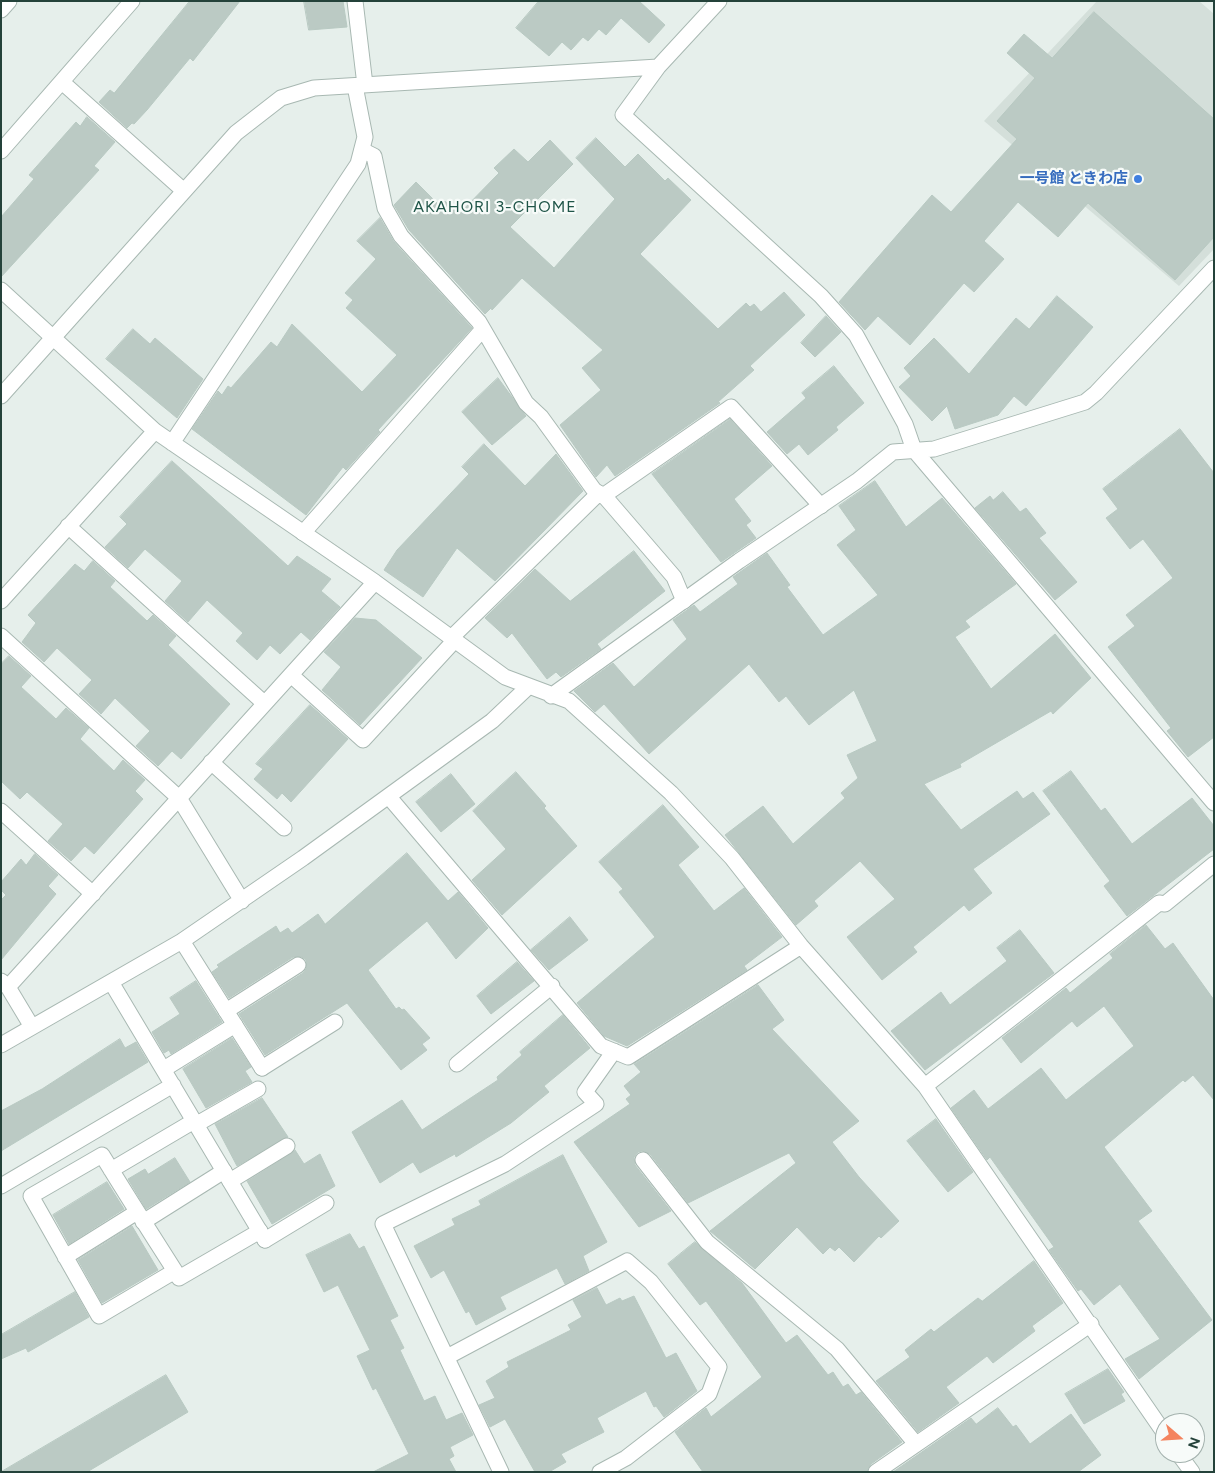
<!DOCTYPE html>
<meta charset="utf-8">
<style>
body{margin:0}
#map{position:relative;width:1215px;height:1473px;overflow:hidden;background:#e6efeb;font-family:Figtree,sans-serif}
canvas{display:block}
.frame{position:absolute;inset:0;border:2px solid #24423a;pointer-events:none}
.north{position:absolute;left:1155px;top:1413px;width:50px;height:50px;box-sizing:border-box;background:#f7fbf9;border:1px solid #a3b1ad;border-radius:50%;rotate:109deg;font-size:14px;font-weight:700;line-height:20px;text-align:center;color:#24423a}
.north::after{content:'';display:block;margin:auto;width:18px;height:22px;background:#f4845f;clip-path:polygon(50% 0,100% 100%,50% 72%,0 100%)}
</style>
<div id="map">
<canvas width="1215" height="1473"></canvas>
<div class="frame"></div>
<div class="north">N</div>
</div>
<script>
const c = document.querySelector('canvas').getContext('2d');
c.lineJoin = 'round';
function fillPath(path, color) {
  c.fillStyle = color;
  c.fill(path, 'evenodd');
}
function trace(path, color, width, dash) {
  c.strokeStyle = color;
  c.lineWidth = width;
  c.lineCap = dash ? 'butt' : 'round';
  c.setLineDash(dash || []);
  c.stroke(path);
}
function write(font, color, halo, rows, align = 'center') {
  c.font = font + ' Figtree,"Noto Sans JP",sans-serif';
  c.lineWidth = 4.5;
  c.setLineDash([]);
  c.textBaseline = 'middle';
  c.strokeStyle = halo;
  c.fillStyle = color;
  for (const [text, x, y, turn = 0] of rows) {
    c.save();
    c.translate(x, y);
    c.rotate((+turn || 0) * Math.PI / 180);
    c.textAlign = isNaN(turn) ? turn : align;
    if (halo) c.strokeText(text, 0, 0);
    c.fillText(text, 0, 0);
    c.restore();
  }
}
const built = new Path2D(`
 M1097 1H1199L1214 14V249L1179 286 984 121Z`);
const building = new Path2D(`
 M190 1H240L193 61 190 58 147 110 134 124 132 123 127 128 99 102 110 90 114 93Z
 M304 1H343L347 27 309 30Z
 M539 1H639L665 25 649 43 621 18 606 35 599 29 588 41 583 37 571 50 562 42 549 56 516 28Z
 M1094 12 1214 119V237L1175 280 1088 203 1058 237 1018 202 984 241 1004 259 974 292 964 283 910 345 878 316 865 330 839 302 932 195 951 212 1017 139 997 121 1035 78 1007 53 1024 34 1052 58Z
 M87 117 115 142 94 166 99 170 1 277V217L34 179 29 175 76 122 80 126Z
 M596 138 625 167 638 154 665 181 668 178 691 200 640 254 718 329 746 303 750 307 754 304 761 312 784 292 805 315 750 366 754 370 718 402 720 403 615 476 607 465 596 477 560 425 601 390 582 368 603 350 522 278 492 310 491 308 485 314 409 230 394 205 416 182 440 206 445 201 459 214 499 173 494 168 514 149 528 162 550 140 573 164 510 227 554 268 615 199 576 158Z
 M380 218 394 242 472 328 378 430 380 432 346 470 343 467 306 515 192 429 218 391 222 395 228 386 231 388 271 342 277 347 292 324 362 392 397 355 346 308 353 300 345 293 376 259 357 241Z
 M1057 296 1093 327 1026 406 1014 396 998 415 955 429 947 406 932 421 899 387 911 376 904 368 934 338 969 374 1016 318 1029 329Z
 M826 316 841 332 815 357 801 343Z
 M133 329 150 344 155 338 203 379 177 418 106 359Z
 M834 366 864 403 836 427 838 430 808 455 799 444 787 454 767 432 806 398 802 393Z
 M498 378 526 416 492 445 462 412Z
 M730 419 772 466 734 499 751 521 746 525 756 538 721 562 652 474Z
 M1180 429 1214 473V737L1188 757 1167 731 1171 728 1108 647 1135 626 1126 615 1173 578 1143 539 1130 549 1106 518 1118 509 1103 489Z
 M484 444 525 486 556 454 583 491 495 581 457 548 423 597 384 570 397 550 469 474 462 467Z
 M172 461 288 566 297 556 331 579 321 591 340 607 310 640 301 632 280 654 270 645 257 660 236 641 243 633 207 600 188 622 165 601 182 581 145 549 128 568 105 547 127 524 120 517Z
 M875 481 906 527 942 498 1016 584 965 621 970 627 955 637 991 689 1055 634 1091 678 1053 714 1051 711 960 764 961 767 924 784 961 830 1017 791 1023 799 1033 792 1050 814 973 869 992 893 969 911 964 905 913 947 917 952 882 980 847 937 895 899 860 861 814 901 818 906 796 925 725 835 763 806 793 844 845 798 841 793 858 778 847 755 877 741 854 690 809 725 786 696 779 702 749 664 649 754 604 704 595 712 574 691 613 663 634 687 687 639 673 620 694 605 700 612 738 584 733 577 767 553 790 585 787 587 823 635 878 595 837 545 856 530 839 506Z
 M1003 492 1020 512 1026 508 1046 533 1039 538 1077 582 1055 600 975 508 990 496 993 500Z
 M634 551 665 591 597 644 601 649 561 677 556 672 547 679 512 633 507 638 485 618 535 569 570 601Z
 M93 561 115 581 110 587 147 621 153 615 176 636 168 645 230 704 181 759 172 751 158 766 136 746 150 731 115 698 101 714 79 694 92 680 57 648 44 662 22 642 36 623 28 615 75 564 84 571Z
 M355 618 376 620 422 658 360 725 322 690 341 667 324 652Z
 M9 656 31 676 21 687 56 719 66 708 89 728 80 739 114 771 123 760 145 780 135 791 143 799 94 854 85 846 71 861 48 841 63 824 27 792 20 799 1 781V664Z
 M310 705 348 739 291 802 282 793 277 799 254 779 263 769 256 764Z
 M1071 771 1101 811 1105 808 1132 844 1192 798 1214 826V849L1127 916 1104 886 1110 881 1043 791Z
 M516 772 546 806 544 808 577 846 502 915 472 880 506 849 473 811Z
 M451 774 475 804 441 832 416 802Z
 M663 805 699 847 678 865 714 911 744 888 782 937 744 966 747 970 627 1046 604 1036 577 1003 655 937 619 892 623 889 599 862Z
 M407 853 448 901 458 892 488 928 456 959 427 921 368 970 396 1009 399 1007 402 1010 404 1009 430 1038 422 1044 427 1050 401 1070 347 1003 265 1055 239 1014 303 973 306 969V960L302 957H293L229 998 212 972 219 967 217 965 276 926 280 933 288 928 292 933 318 914 325 924Z
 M35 854 58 875 48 886 56 894 1 960V900L6 895 1 890V882L21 859 26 865Z
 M570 917 588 940 549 970 531 950Z
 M1146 925 1165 949 1173 943 1214 1000V1100L1193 1075 1185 1082 1183 1080 1104 1147 1152 1211 1138 1221 1212 1320 1139 1379 1125 1359 1160 1339 1120 1284 1094 1305 1081 1289 1078 1291 1049 1250 1054 1247 990 1157 987 1160 951 1108 974 1090 988 1109 1041 1068 1066 1100 1134 1046 1104 1006 1077 1027 1072 1021 1021 1063 1002 1038 1066 988 1070 993 1113 958 1110 954Z
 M1020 930 1054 973 925 1070 891 1031 941 992 950 1005 1007 961 997 948Z
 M517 962 534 981 491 1014 477 996Z
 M196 981 222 1022 171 1054 169 1050 164 1053 152 1032 180 1014 170 998Z
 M758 985 784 1020 772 1029 859 1121 832 1142 859 1177 899 1221 881 1238 879 1236 854 1262 839 1247 835 1251 830 1247 823 1254 797 1227 755 1269 710 1231 796 1163 789 1153 688 1203 650 1154 642 1151 638 1152 634 1157 635 1165 671 1211 639 1227 574 1142 630 1104 626 1099 631 1095 624 1086 641 1072 634 1064Z
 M563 1015 590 1048 544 1086 549 1092 511 1123 456 1157 455 1154 420 1173 413 1162 380 1183 352 1132 402 1100 422 1130 498 1080 497 1077 522 1055 520 1052Z
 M232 1038 251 1067 245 1071 252 1082 206 1108 183 1069Z
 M120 1039 125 1048 136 1042 148 1062 1 1151V1111L42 1089Z
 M262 1098 288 1137 237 1166 215 1124Z
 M936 1119 973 1172 948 1192 907 1141Z
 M295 1150 304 1164 320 1154 335 1186 272 1224 247 1181Z
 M563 1155 607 1242 583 1256 589 1271 565 1284 557 1268 500 1297 506 1309 476 1325 469 1311 466 1313 444 1270 431 1278 414 1246 455 1225 452 1219 481 1205 479 1201Z
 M175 1158 190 1182 146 1209 128 1179 145 1169 148 1174Z
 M107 1182 124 1209 69 1244 53 1215Z
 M132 1226 158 1270 102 1303 78 1260Z
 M350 1234 359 1249 364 1246 398 1316 390 1320 404 1348 400 1350 424 1401 435 1396 446 1420 462 1413 473 1435 450 1447 454 1456 449 1459 456 1472H373L409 1454 376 1388 373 1390 357 1356 370 1350 338 1285 324 1292 306 1255Z
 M695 1242 742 1283 786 1343 797 1335 828 1375 833 1372 843 1387 848 1384 856 1395 861 1392 902 1442 871 1464 867 1472H703L675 1432 706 1408 711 1417 762 1377 706 1301 700 1305 668 1264Z
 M1034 1261 1063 1303 1032 1326 1035 1331 993 1363 987 1356 946 1387 959 1403 918 1432 876 1381 910 1357 905 1350 931 1329 934 1332 978 1298 982 1301Z
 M597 1288 606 1305 620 1298 622 1301 634 1296 666 1358 676 1353 697 1391 664 1417 656 1406 654 1407 646 1391 597 1418 604 1432 561 1454 566 1462 549 1472H535L505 1419 490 1427 479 1405 495 1398 486 1381 509 1367 507 1362 571 1330 568 1325 582 1317 573 1300Z
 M75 1292 89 1317 28 1352 26 1348 1 1359V1335Z
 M1108 1369 1124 1392 1121 1394 1125 1401 1084 1424 1065 1394Z
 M166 1375 188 1412 87 1472H1Z
 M998 1408 1013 1427 1016 1425 1030 1444 1071 1414 1101 1455 1078 1472H893L971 1418 976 1424Z`);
const lane = new Path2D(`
 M362 150 374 156 385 208 401 236 479 322 526 403 541 417 594 490 606 498 674 577 684 601
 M603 496 731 407 821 506
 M303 533 483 329
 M451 638 599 493
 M226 1011 298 965
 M262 1068 335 1022
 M164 1069 235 1025
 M197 1124 258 1089
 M111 1170 194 1121
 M230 1181 287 1146
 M143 1222 224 1171
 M265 1240 326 1203
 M65 1257 137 1212
 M175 1271 99 1316 31 1196 102 1155C126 1194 150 1232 175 1271L179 1278 260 1231`);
const street = new Path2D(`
 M355 1 365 85
 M719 1 658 67 623 115 821 296 856 335 905 424 914 450 1214 803
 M1 10 9 1
 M62 82 184 191
 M1 151 132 1
 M1 290 155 431 375 582 505 677 569 701 671 793 732 858 801 946 925 1086 1165 1434
 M1 396 236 133 281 98 314 88 658 67
 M172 443 358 164 365 137 355 86
 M68 526 264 703
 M1 601 155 431
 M1 636 179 798 242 901
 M291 675 363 740 455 640
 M551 696 739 561 857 481 893 452 934 449 1085 402 1096 393 1214 268
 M211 762 284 828
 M389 797 601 1046 628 1057 801 946
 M1 811 93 894
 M182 941 262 1068
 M1 981 8 987 32 1027
 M111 982 265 1240
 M8 987 375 582
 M1 1045 182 941 303 858 492 721 528 687
 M457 1064 552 986
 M925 1086 1159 903 1165 904 1214 864
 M643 1160 707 1242 837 1349 916 1444
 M1 1186 173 1085
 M447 1357 627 1261 651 1282 719 1367 709 1394 626 1458 600 1472
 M1178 1453 1192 1472
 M501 1472 383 1224 505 1164 596 1104 585 1092 614 1051
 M876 1472 1091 1324`);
const markers = [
 [1138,179,5,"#3f7fe0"]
];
const shopNames = [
 ["一号館 ときわ店",1128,179]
];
const neighbourhoodNames = [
 ["AKAHORI 3-CHOME",495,207]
];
fillPath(built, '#d4dfda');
fillPath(building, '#bbcac4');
trace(building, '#b8c9c2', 1);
trace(lane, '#a8b8b2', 17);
trace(street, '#a8b8b2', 17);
trace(lane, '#fff', 15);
trace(street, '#fff', 15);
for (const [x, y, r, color] of markers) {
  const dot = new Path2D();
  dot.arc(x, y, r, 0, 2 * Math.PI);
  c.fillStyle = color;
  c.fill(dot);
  trace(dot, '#f7fbf9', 2);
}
write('bold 15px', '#366cbe', '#f7fbf9', shopNames, 'right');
c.letterSpacing = '1px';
write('16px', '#1f5548', '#f7fbf9', neighbourhoodNames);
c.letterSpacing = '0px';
</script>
